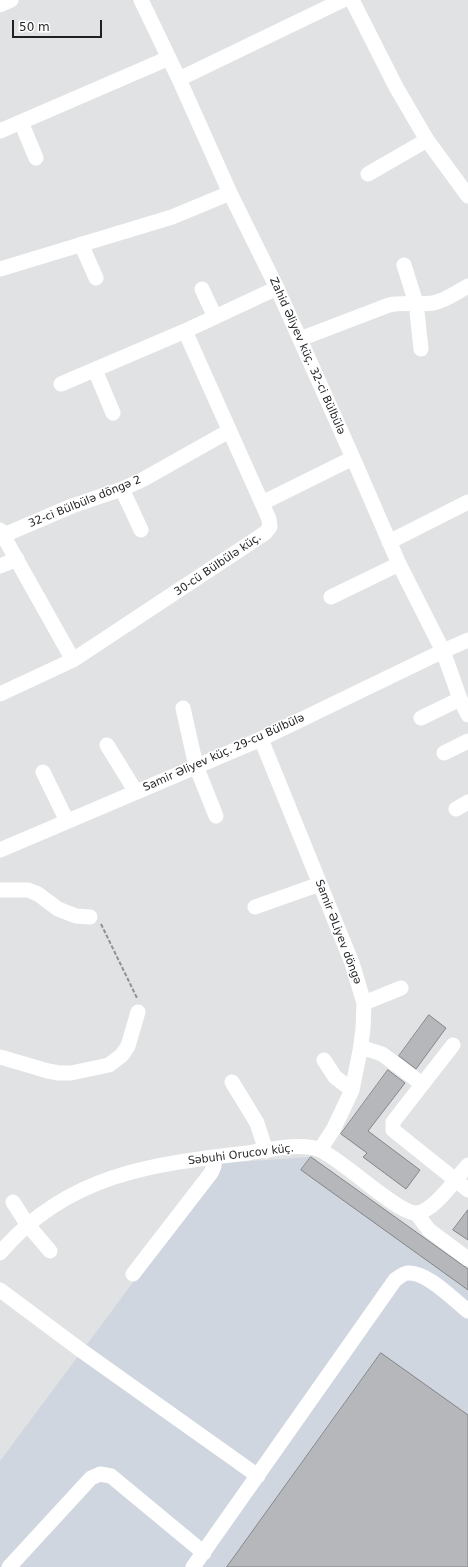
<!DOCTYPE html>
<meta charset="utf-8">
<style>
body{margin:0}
#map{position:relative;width:468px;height:1567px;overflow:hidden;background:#e0e2e4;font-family:"DejaVu Sans",sans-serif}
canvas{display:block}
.scale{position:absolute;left:12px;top:20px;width:90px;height:18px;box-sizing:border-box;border:2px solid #1f2021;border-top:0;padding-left:5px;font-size:12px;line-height:14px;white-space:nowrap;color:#1f2021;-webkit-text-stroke:3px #fff;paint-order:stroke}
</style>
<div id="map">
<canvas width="468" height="1567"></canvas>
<div class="scale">50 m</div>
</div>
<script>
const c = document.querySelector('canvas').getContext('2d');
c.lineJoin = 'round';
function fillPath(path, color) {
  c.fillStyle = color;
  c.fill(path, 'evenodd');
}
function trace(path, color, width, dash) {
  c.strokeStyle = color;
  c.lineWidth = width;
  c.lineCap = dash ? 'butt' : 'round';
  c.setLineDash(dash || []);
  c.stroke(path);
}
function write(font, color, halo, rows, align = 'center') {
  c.font = font + ' "DejaVu Sans",sans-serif';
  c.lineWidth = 3;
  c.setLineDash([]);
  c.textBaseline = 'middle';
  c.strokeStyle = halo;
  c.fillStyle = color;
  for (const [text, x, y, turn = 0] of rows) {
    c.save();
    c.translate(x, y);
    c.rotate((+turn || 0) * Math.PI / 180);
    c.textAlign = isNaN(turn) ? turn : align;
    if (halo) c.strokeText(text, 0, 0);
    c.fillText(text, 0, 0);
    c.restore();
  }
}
const built = new Path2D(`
 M311 1157 301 1170 468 1290V1567H0V1461L222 1163Z`);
const building = new Path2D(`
 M429 1015 446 1028 416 1069 399 1056Z
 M388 1070 405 1083 368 1131 420 1170 406 1189 363 1157 367 1153 341 1134Z
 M311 1157 468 1269V1290L301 1170Z
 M468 1210V1240L453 1230Z
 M381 1353 468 1415V1567H227Z`);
const path = new Path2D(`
 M101 924 137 998`);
const minor = new Path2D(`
 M141 0 179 79 230 193 277 288 353 458 399 564 443 651 460 699 468 715
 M352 0 396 87 427 140 468 196
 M0 5 11 0
 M179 79 343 0
 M21 122 36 158
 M0 131 169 58
 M368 174 427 140
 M81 244 96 278
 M404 265 416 303 421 349
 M0 269 172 217 230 193
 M202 289 215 317
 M300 339 389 305C404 302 420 305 433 303 445 301 457 292 468 286
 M95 370 113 413
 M61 384 185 331 277 288
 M122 489 141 530
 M262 503 353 458
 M0 530 73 660
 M4 535 72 506 122 489 142 480 229 431
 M389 542 468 502
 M0 566 17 559
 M331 597 399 564
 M0 694 73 660 244 547 265 533 270 527 269 519 185 331
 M183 708 196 766 216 816
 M421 718 460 699
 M261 739 352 963 364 1003 363 1029 360 1051 352 1090 334 1128 320 1150
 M107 745 136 792
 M444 753 468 741
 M43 772 67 821
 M456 809 468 802
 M0 850 261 739 443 651 468 640
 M0 890H28L38 894 58 909 76 916 90 917
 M255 907 320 884
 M364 1003 401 988
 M453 1045 393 1122V1130L468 1190
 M361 1047 382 1054 422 1084
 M0 1057 48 1071 59 1073H71L109 1065 122 1055 128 1046 138 1012
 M324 1060 335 1077 352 1090
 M232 1082 257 1123 266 1151
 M13 1202 27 1224 50 1251
 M416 1213 429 1230 468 1259
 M0 1253C67 1174 152 1164 248 1153 268 1150 302 1142 320 1150 343 1160 398 1214 416 1213 434 1212 456 1178 468 1165
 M133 1274 211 1173 214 1166V1157
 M0 1290 82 1351 258 1476
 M9 1567 91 1478 100 1474 111 1476 204 1553
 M193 1567 395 1280C399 1277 404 1273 408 1273 426 1271 454 1300 468 1311`);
const streetNames = [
 ["Zahid Əliyev küç. 32-ci Bülbülə",307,356,66],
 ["32-ci Bülbülə döngə 2",85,502,-22],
 ["30-cü Bülbülə küç.",218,565,-34],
 ["Samir Əliyev küç. 29-cu Bülbülə",224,753,-24],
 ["Samir ƏLiyev döngə",338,932,69],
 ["Səbuhi Orucov küç.",241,1155,-7]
];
fillPath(built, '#d0d6df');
fillPath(building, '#b5b7ba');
trace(building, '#838588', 1);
trace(path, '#909193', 2, [4, 2]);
trace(minor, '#fff', 15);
write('11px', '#1f2021', '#fff', streetNames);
</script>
